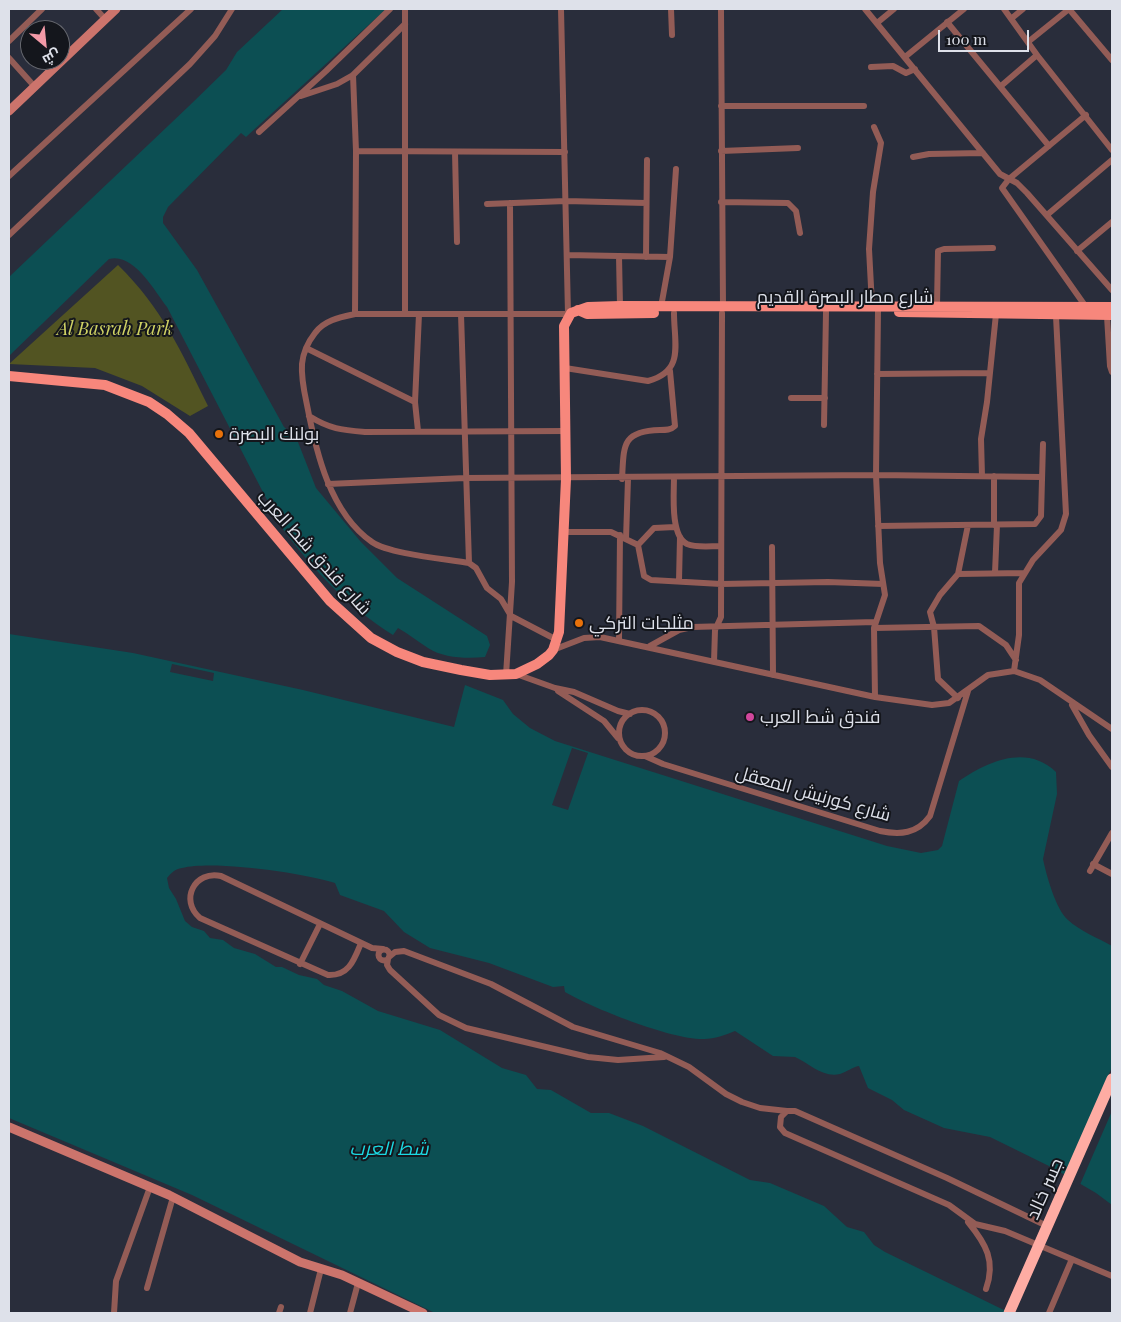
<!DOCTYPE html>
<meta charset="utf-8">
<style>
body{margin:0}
#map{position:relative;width:1121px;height:1322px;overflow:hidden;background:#292d3b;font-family:"Playfair Display",Cairo,serif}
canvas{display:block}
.frame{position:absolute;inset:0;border:10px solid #dee1ea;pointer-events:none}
.north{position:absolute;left:20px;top:20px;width:50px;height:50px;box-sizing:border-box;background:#14161c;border:1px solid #65676e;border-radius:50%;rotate:152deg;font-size:14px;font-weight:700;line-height:20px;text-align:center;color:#dee1ea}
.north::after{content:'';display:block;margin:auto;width:18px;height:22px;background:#f39aa7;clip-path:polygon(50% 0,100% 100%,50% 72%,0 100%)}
.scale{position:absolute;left:938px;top:30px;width:91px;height:22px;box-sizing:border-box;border:2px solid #dee1ea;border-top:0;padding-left:6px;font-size:15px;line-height:18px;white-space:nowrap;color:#dee1ea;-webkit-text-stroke:4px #14161c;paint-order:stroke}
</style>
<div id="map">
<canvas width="1121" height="1322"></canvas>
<div class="frame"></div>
<div class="north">ش</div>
<div class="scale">100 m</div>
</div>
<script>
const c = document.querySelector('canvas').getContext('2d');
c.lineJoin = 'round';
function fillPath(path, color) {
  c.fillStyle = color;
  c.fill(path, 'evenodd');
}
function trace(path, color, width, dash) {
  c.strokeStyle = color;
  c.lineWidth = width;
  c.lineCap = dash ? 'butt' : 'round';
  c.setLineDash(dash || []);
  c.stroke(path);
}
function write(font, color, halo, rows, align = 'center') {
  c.font = font + ' "Playfair Display",Cairo,serif';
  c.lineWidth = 4;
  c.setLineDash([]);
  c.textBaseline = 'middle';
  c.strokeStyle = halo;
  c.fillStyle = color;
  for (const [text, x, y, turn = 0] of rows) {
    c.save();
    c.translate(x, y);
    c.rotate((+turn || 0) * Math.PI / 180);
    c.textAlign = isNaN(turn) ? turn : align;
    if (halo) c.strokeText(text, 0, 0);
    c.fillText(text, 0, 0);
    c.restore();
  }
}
const green = new Path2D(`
 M118 265C162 308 181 351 208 406L190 416 142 386 95 368 9 364Z`);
const water = new Path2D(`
 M283 9H386L246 137 241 133 168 207 163 217V223L197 270 284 427 296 437 316 488 361 542 397 578 487 636 490 645 485 657C467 659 443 658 428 648 417 641 409 634 398 628L393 635C347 606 312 569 280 525L167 307C154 290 133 252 109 259L9 356V277L189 106 226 70 237 52Z
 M9 634 133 653 303 690 454 727 465 685 503 700 513 714 530 728 555 741 887 846 921 853 938 850 942 846 959 781C988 761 1027 744 1056 772L1057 794 1043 859C1046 874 1056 910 1068 920 1080 931 1098 938 1112 946V1205L1096 1193 1053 1168 990 1137 944 1128 904 1110 892 1100 868 1088 859 1066C852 1067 847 1072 840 1074 823 1078 810 1064 795 1057L773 1056 735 1031C725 1035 715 1039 704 1039 672 1040 592 1008 565 992L564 986 553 987 489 963 430 948 404 932 384 911 340 895 335 883C303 873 214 860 182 868 175 869 171 873 167 878L169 888 176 899 185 921 192 927 204 931 210 938 223 940 234 948 255 954 276 967H282L299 975 317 979 324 985 342 991 378 1011 440 1030 502 1068 526 1075 537 1089 551 1090 591 1113H609L643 1126 750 1180 770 1183 824 1206 847 1227 864 1232 874 1245 885 1252 1010 1313H435L192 1195 9 1118Z`);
const pier = new Path2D(`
 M172 664 214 673 213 681 170 672Z
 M572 748 588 753 568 810 552 805Z
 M1112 1067V1111L1079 1187 1063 1178Z`);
const street = new Path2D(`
 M96 9 105 19
 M405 9V314
 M671 9 672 35
 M721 9 723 306
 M865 9 1000 174 1017 183 1027 193 1112 290
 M1004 9 1037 55 1112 150
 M1069 9 1112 60
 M1012 18 1023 9
 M947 22 1049 146
 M877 23 894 9
 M9 41 42 9
 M1028 42 1069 9
 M905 57 964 9
 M9 58 35 87
 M871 67 893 66 906 73 915 69
 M353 75 356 151 355 314
 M1001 86 1037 55
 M301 96 337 84 353 75 405 24
 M721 106H864
 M1086 115 1009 179 1002 188 1086 307
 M259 132 326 71 390 9
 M356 151 565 152
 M721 151 798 148
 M455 152 457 242
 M913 157 929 154 983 153
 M9 176 191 9
 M721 202 788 203 796 211 800 233
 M487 204 566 201 646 203
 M1047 215 1112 160
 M9 235 190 64 215 36 232 9
 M1077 251 1112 222
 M567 255 670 257
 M619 256 620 306
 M646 257 647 160
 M872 305 869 249 873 192 881 143 874 127
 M937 305 938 251 944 249 993 248
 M661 307 670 257 676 169
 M461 314 469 563
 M1107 316 1110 366 1112 372
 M306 348 415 402
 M565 368 648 381C685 371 674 344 674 313
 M877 374 990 373
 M791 398H825
 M309 416C330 429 341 430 365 432L566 431
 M824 425 826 312
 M418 431 415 402 419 314
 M982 476 981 439 987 402 996 314
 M994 476V525
 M674 477C674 493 670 536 687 544 697 548 710 546 721 546
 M622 479C624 446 621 431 660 430 666 430 671 430 675 426L670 371
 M328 484 465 478 876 475 1042 477
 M878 526 1035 524 1041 516 1043 444
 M565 532H611L638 545 644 576 651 580 721 584 828 582 883 584
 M626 539 628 479
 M638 545 654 528 675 527
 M772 547 773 675
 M995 573 997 525
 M958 574 1024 573
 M679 581 680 537
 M874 628 979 626 1006 645 1016 660
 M557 640 511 616 501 599 487 588 476 568 469 563C446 559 389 554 372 542 330 513 316 452 307 405 304 391 301 378 302 364 303 353 308 342 315 333 324 320 341 317 355 314H568L561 9
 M619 640 620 535
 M650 646 679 630 692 627 875 622
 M553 650 584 638 600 637 875 697 932 705 949 703 988 675 1014 671 1040 680 1112 729
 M714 662 715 630 721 617 722 313
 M1014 671 1019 635V583L1033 560 1061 530 1066 514 1056 316
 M516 674 555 688 574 692 618 711 630 714
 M506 675 512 582 510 203
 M558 691 604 721 618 738
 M875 697 874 628 885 595 880 563 876 475 878 311
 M958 698 938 679 934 627 930 612 940 595 958 574 968 525
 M1072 705 1089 735 1112 767
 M619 733a23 23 0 1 1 46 0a23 23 0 1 1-46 0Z
 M645 756 663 764 880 831C900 835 917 834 930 816L968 691
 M1093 864 1112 874
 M1090 871 1112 833
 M361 943C354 960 349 976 328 975L200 918C179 900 195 870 221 876L372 948 383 949
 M378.5 955a5.5 5.5 0 1 1 11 0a5.5 5.5 0 1 1-11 0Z
 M389 957 395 952 404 951 491 984 573 1027 660 1053 689 1067 726 1094 742 1102 760 1108 787 1111
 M388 959 387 965 390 970 439 1015 466 1028 588 1057 618 1060 664 1057
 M300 964 320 924
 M968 1222C986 1244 996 1261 986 1289
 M1047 1226 947 1178 795 1111H787L781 1117 780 1127 785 1133 949 1205 975 1224 1005 1231 1112 1276
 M147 1288 173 1197
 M114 1313 116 1281 150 1187
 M279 1313 281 1307
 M310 1313 321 1269
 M350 1313 358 1283
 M1049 1313 1072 1259`);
const secondary = new Path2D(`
 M9 111 116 9
 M9 1127 169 1195 300 1262 342 1275 423 1313`);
const primary = new Path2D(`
 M578 310 587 314 654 313
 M899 312 1112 315
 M9 376 105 385 149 402 167 414 189 433 330 601 371 638 397 652 423 662 461 670 490 675 516 674 537 664 549 655 553 650 559 632 566 479 564 326 571 313 588 307 620 306 1112 307`);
const highway = new Path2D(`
 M1009 1313 1112 1079`);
const markers = [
 [219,434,5,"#e8710a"],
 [579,623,5,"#e8710a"],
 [750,717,5,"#d1479c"]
];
const streetNames = [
 ["شارع مطار البصرة القديم",845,297],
 ["شارع فندق شط العرب",314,553,48],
 ["شارع كورنيش المعقل",813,794,16],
 ["جسر خالد",1045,1189,-66]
];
const parkNames = [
 ["Al Basrah Park",115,329]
];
const poiNames = [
 ["بولنك البصرة",229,434],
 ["مثلجات التركي",589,623],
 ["فندق شط العرب",760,717]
];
const waterNames = [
 ["شط العرب",389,1149]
];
fillPath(green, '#525422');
fillPath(water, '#0c4f53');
fillPath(pier, '#292d3b');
trace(street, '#935c56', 6);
trace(secondary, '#cc746c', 9);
trace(primary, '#f7877c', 10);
trace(highway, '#feaca3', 11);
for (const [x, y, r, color] of markers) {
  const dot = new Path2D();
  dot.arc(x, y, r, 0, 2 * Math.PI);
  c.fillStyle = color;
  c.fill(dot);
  trace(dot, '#14161c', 2);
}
write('18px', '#dee1ea', '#14161c', streetNames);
write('italic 18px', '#cfd264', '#14161c', parkNames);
write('18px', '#dee1ea', '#14161c', poiNames, 'left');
write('italic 19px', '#1bd9e3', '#14161c', waterNames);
</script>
